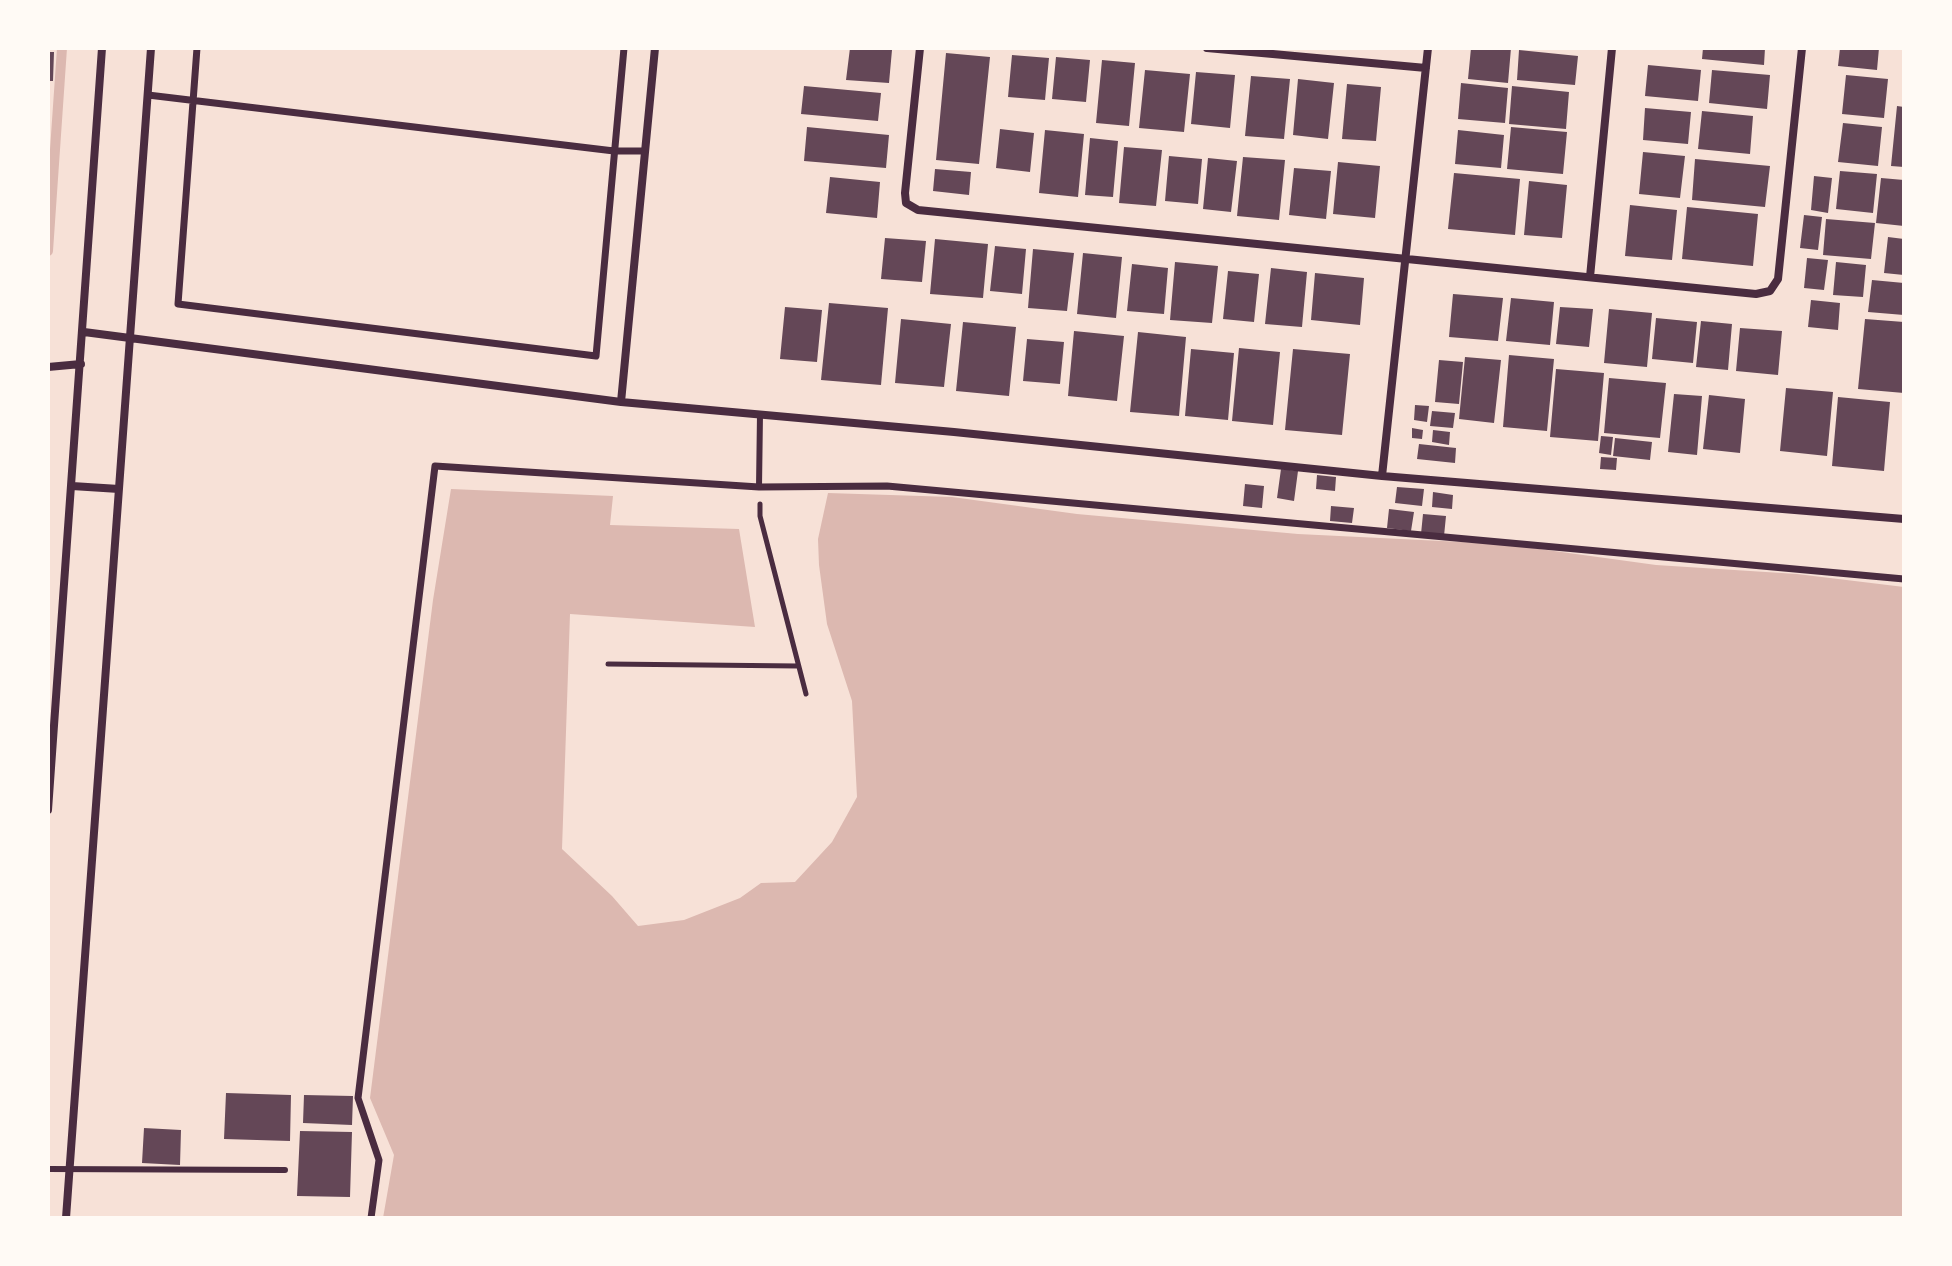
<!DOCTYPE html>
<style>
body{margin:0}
#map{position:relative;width:1952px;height:1266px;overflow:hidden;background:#f7e1d7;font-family:Overpass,sans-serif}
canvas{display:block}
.frame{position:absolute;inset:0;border:50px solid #fffaf5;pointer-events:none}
</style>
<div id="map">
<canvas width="1952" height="1266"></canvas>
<div class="frame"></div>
</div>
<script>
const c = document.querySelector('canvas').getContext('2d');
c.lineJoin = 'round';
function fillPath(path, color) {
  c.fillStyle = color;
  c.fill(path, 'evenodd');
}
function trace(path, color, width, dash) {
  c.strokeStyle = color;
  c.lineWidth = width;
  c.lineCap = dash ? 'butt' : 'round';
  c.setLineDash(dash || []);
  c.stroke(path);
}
const water = new Path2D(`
 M451 489 613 496 610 525 739 529 755 627 570 614 562 849 612 896 638 926 684 920 740 898 761 883 795 882 832 842 857 797 852 701 827 624 819 565 818 539 828 493 952 497 1077 514 1298 534 1503 544 1656 565 1797 574 1904 587V1218H383L394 1155 370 1098 433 600Z`);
const stream = new Path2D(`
 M48 251 62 48`);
const building = new Path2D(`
 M850 48 892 50 889 83 846 80Z
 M1471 48H1511L1508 83 1468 79Z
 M1703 48H1765L1764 65 1702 59Z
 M1840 48H1879L1877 70 1838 66Z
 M1519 50 1578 56 1575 85 1517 80Z
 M48 52H54L53 81H48Z
 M946 53 990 57 979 164 936 160Z
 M1012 55 1049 58 1045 100 1008 97Z
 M1056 57 1090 60 1086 102 1052 99Z
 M1102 60 1135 63 1129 126 1096 123Z
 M1648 65 1701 70 1698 101 1645 96Z
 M1145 70 1190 74 1184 132 1139 128Z
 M1712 70 1770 75 1767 109 1709 103Z
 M1196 72 1235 75 1230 128 1191 124Z
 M1846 75 1888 79 1884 118 1842 114Z
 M1251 76 1290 79 1284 139 1245 136Z
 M1298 79 1334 83 1328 139 1293 135Z
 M1461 83 1508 88 1505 123 1458 119Z
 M1347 84 1381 87 1376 141 1342 139Z
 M804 86 881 93 878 121 801 114Z
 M1512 86 1569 92 1566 129 1509 124Z
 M1897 106 1904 107V167L1891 166Z
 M1645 108 1691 112 1688 144 1643 140Z
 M1702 111 1753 116 1750 154 1698 149Z
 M1843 123 1882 127 1878 166 1838 162Z
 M807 127 889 135 886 168 804 161Z
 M1511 127 1567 132 1563 174 1507 169Z
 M1000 129 1034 133 1030 172 996 168Z
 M1045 130 1084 134 1078 197 1039 193Z
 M1458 130 1504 135 1501 168 1455 164Z
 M1090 138 1118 141 1113 197 1085 195Z
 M1124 147 1162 150 1156 206 1119 203Z
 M1643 152 1685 156 1680 198 1639 194Z
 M1169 156 1202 159 1198 204 1165 201Z
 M1243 157 1285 160 1279 220 1237 216Z
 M1208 158 1237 161 1231 212 1203 209Z
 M1695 159 1770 166 1765 207 1692 200Z
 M1338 162 1380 166 1375 218 1333 214Z
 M1294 168 1331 171 1326 219 1289 215Z
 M935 169 971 172 969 195 933 191Z
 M1840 171 1877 174 1873 213 1836 209Z
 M1454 173 1520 179 1515 235 1448 229Z
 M1814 176 1832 178 1828 213 1811 210Z
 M830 177 880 182 877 218 826 213Z
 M1881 178 1904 180V226L1876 223Z
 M1529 181 1567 185 1562 238 1524 235Z
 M1630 205 1677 210 1672 260 1625 256Z
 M1687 207 1758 214 1753 266 1682 259Z
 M1804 215 1822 217 1818 250 1800 248Z
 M1826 219 1875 223 1871 259 1823 255Z
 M1888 237 1904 239V275L1884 273Z
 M885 238 926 241 922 282 881 279Z
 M935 239 988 244 983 298 930 294Z
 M995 246 1026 249 1022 294 990 291Z
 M1033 249 1074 253 1067 311 1028 308Z
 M1083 253 1122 257 1116 318 1077 314Z
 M1807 258 1828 260 1824 290 1804 288Z
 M1175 262 1218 266 1212 323 1170 320Z
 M1836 262 1866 265 1863 297 1833 295Z
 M1132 264 1168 268 1164 314 1127 311Z
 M1271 268 1307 272 1302 327 1265 324Z
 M1228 271 1259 274 1254 322 1223 319Z
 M1315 273 1364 278 1360 325 1311 320Z
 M1872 280 1904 283V315L1868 312Z
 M1453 294 1503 298 1498 341 1449 337Z
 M1511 298 1554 302 1550 345 1506 341Z
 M1811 300 1840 303 1838 330 1808 327Z
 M829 303 888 308 881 385 821 380Z
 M785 307 822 310 817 362 780 359Z
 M1560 307 1593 309 1589 347 1556 344Z
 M1609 309 1652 313 1647 367 1604 363Z
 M1656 318 1697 322 1693 363 1652 359Z
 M901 319 951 324 944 387 895 383Z
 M1865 319 1904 322V393L1858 389Z
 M1701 321 1732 324 1728 370 1696 367Z
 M963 322 1016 327 1009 396 956 391Z
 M1740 328 1782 331 1778 375 1736 371Z
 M1074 331 1124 336 1117 401 1068 396Z
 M1138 332 1186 337 1179 416 1130 412Z
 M1027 339 1064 342 1060 384 1023 381Z
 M1239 348 1280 352 1273 425 1232 421Z
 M1191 349 1234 353 1228 420 1185 416Z
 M1293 349 1350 354 1342 435 1285 430Z
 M1509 355 1554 359 1547 431 1503 427Z
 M1465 357 1501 360 1494 423 1459 419Z
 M1439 360 1463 362 1459 404 1435 402Z
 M1556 369 1604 373 1598 441 1550 437Z
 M1609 378 1666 383 1660 438 1604 433Z
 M1786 388 1833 392 1827 456 1780 451Z
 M1674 394 1702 396 1697 455 1668 452Z
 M1709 395 1745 399 1740 453 1703 449Z
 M1838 397 1890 402 1884 471 1832 466Z
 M1415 405 1429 406 1427 422 1414 420Z
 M1432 411 1455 413 1453 428 1430 426Z
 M1412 428 1423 430 1422 439 1412 438Z
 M1433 430 1450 432 1449 445 1432 442Z
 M1601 436 1613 437 1611 455 1599 453Z
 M1615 438 1652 442 1650 460 1613 456Z
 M1419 444 1456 448 1455 463 1417 459Z
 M1601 457 1617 458 1616 470 1600 469Z
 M1281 469 1298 471 1294 501 1277 498Z
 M1317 475 1336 477 1335 491 1316 489Z
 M1245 484 1264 486 1262 508 1243 506Z
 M1397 487 1424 489 1422 506 1395 503Z
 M1433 492 1453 495 1452 509 1432 507Z
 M1331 506 1354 508 1352 523 1330 521Z
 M1389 509 1414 512 1411 531 1387 528Z
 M1423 514 1446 516 1444 536 1421 534Z
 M226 1093 291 1095 290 1141 224 1139Z
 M304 1095 353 1096 352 1125 303 1123Z
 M144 1128 181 1130 180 1165 142 1163Z
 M300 1131 352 1132 350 1197 297 1196Z`);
const path = new Path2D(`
 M760 504V516L806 694
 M608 664 798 666`);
const service = new Path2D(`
 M759 487 760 414
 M48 1169 285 1170`);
const pedestrian = new Path2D(`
 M197 48 178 304 596 356 624 48
 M148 95 614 151H645
 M371 1218 379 1160 358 1098 435 466 759 487 887 486 1904 579`);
const minor = new Path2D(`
 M920 48 905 193 906 203 918 210 1756 294 1770 291 1778 279 1802 48
 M1207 48 1426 68
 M1590 277 1612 48
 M84 332 621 402 954 432 1382 476 1904 519
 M48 367 81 364
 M621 402 655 48
 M1382 476 1428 48
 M72 486 119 489
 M48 810 102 48
 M66 1218 151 48`);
fillPath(water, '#dcb8b0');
trace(stream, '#dcb8b0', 10);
fillPath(building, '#644757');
trace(path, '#4a2c40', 5);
trace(service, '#4a2c40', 6);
trace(pedestrian, '#4a2c40', 7);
trace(minor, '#4a2c40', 8);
</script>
